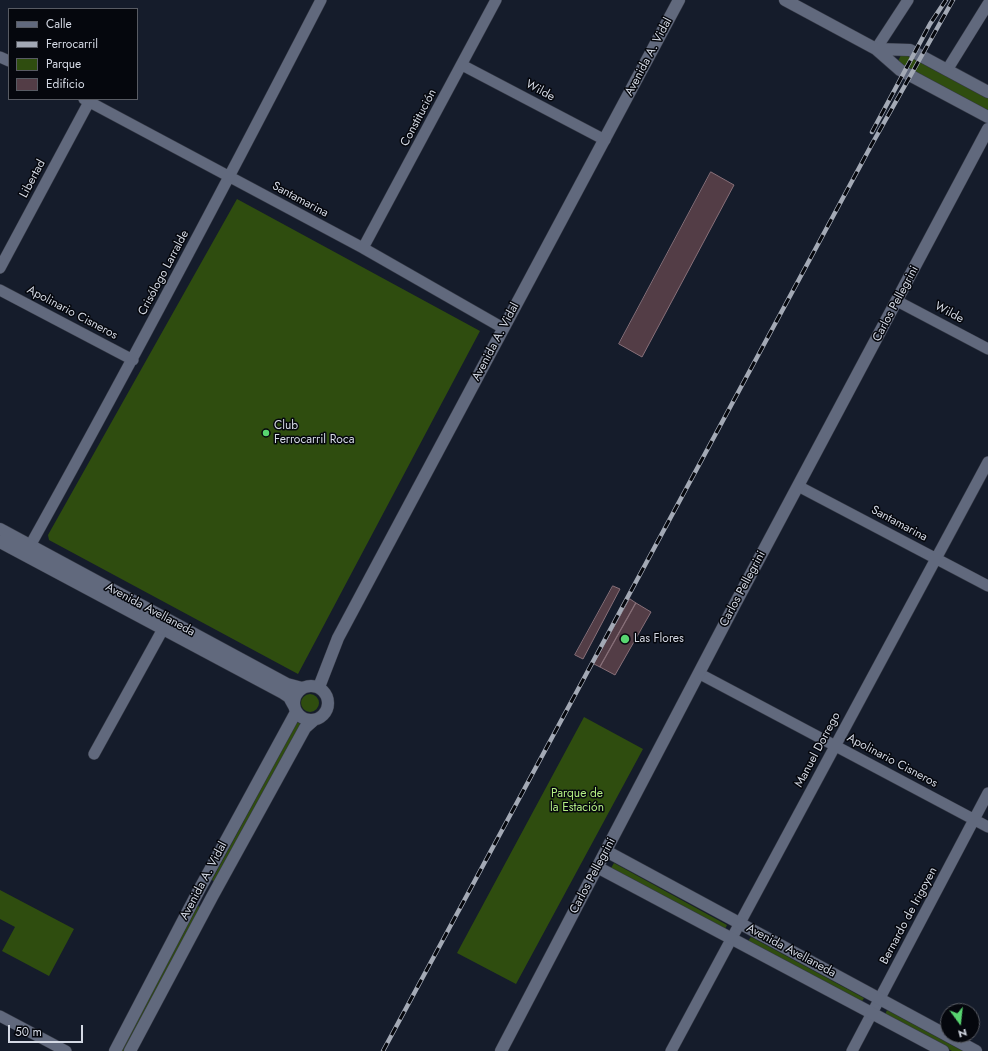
<!DOCTYPE html>
<meta charset="utf-8">
<style>
body{margin:0}
#map{position:relative;width:988px;height:1051px;overflow:hidden;background:#151c2b;font-family:Jost,sans-serif}
canvas{display:block}
.legend{position:absolute;left:8px;top:8px;width:130px;height:92px;box-sizing:border-box;background:#05070d;border:1px solid #585b63;margin:0;padding:5px 7px;list-style:none;font-size:12px;color:#d4d9e4}
.legend li{display:flex;align-items:center;gap:8px;height:20px}
.legend b{width:20px;border:1px solid #585b63}
.north{position:absolute;left:940px;top:1003px;width:40px;height:40px;box-sizing:border-box;background:#05070d;border:1px solid #585b63;border-radius:50%;rotate:165deg;font-size:11px;font-weight:700;line-height:16px;text-align:center;color:#d4d9e4}
.north::after{content:'';display:block;margin:auto;width:14px;height:18px;background:#58d570;clip-path:polygon(50% 0,100% 100%,50% 72%,0 100%)}
.scale{position:absolute;left:8px;top:1025px;width:75px;height:18px;box-sizing:border-box;border:2px solid #d4d9e4;border-top:0;padding-left:5px;font-size:12px;line-height:14px;white-space:nowrap;color:#d4d9e4;-webkit-text-stroke:3px #05070d;paint-order:stroke}
</style>
<div id="map">
<canvas width="988" height="1051"></canvas>
<ul class="legend">
<li><b style="height:5px;background:#61697d"></b>Calle</li>
<li><b style="height:5px;background:#a3a9b5"></b>Ferrocarril</li>
<li><b style="height:11px;background:#2f4d0f"></b>Parque</li>
<li><b style="height:11px;background:#533d46"></b>Edificio</li>
</ul>
<div class="north">N</div>
<div class="scale">50 m</div>
</div>
<script>
const c = document.querySelector('canvas').getContext('2d');
c.lineJoin = 'round';
function fillPath(path, color) {
  c.fillStyle = color;
  c.fill(path, 'evenodd');
}
function trace(path, color, width, dash) {
  c.strokeStyle = color;
  c.lineWidth = width;
  c.lineCap = dash ? 'butt' : 'round';
  c.setLineDash(dash || []);
  c.stroke(path);
}
function write(font, color, halo, rows, align = 'center') {
  c.font = font + ' Jost,sans-serif';
  c.lineWidth = 3;
  c.setLineDash([]);
  c.textBaseline = 'middle';
  c.strokeStyle = halo;
  c.fillStyle = color;
  for (const [text, x, y, turn = 0] of rows) {
    c.save();
    c.translate(x, y);
    c.rotate((+turn || 0) * Math.PI / 180);
    c.textAlign = isNaN(turn) ? turn : align;
    if (halo) c.strokeText(text, 0, 0);
    c.fillText(text, 0, 0);
    c.restore();
  }
}
const green = new Path2D(`
 M902 53 988 98V111L897 63Z
 M237 199 480 331 298 674 49 540 48 535Z
 M301 703a9 9 0 1 1 18 0a9 9 0 1 1-18 0Z
 M584 717 643 749 516 984 457 953Z
 M297 722 301 724 215 882 212 880Z
 M614 863 727 925 725 929 611 868Z
 M0 890 74 929 49 976 2 951 15 927 0 919Z
 M198 906 202 908 124 1051H120Z
 M751 937 864 998 861 1003 748 941Z
 M887 1010 963 1051H952L885 1015Z`);
const building = new Path2D(`
 M711 172 734 185 642 357 619 344Z
 M613 586 620 589 583 659 575 655Z
 M630 599 636 603 600 667 594 664Z
 M636 603 651 612 615 675 600 667Z`);
const street = new Path2D(`
 M876 49 908 0
 M0 57 9 61
 M462 65 605 140
 M947 70 988 4
 M84 99 363 248 503 328
 M363 248 496 0
 M0 268 89 102
 M0 290 133 360
 M897 301 988 349
 M798 486 988 586
 M26 553C128 370 225 186 321 0
 M700 674 988 827
 M94 754 163 629
 M0 1016 66 1051
 M671 1051 988 462
 M852 1051 988 793`);
const secondary = new Path2D(`
 M785 0 876 49 900 70 988 117
 M876 49 910 50 988 92
 M0 529 287 684 302 688
 M0 542 283 693 289 697 294 706
 M294 703a17 17 0 1 1 34 0a17 17 0 1 1-34 0Z
 M319 687 338 638 679 0
 M606 851 976 1051
 M597 867 943 1051
 M115 1051 199 890 296 712
 M130 1051 212 897 305 728 314 720
 M501 1051 734 606 988 129`);
const rail = new Path2D(`
 M872 132 930 24 946 0
 M383 1051 872 144 953 0`);
const markers = [
 [266,433,4,"#58d570"],
 [625,639,5,"#58d570"]
];
const streetNames = [
 ["Avenida A. Vidal",649,57,-62],
 ["Wilde",540,91,28],
 ["Constitución",419,118,-62],
 ["Libertad",33,179,-62],
 ["Santamarina",300,200,28],
 ["Crisólogo Larralde",164,273,-62],
 ["Carlos Pellegrini",896,304,-62],
 ["Apolinario Cisneros",72,313,28],
 ["Wilde",949,313,28],
 ["Avenida A. Vidal",496,342,-62],
 ["Santamarina",899,524,28],
 ["Carlos Pellegrini",743,589,-62],
 ["Avenida Avellaneda",150,610,28],
 ["Manuel Dorrego",818,750,-62],
 ["Apolinario Cisneros",892,761,28],
 ["Carlos Pellegrini",593,876,-62],
 ["Avenida A. Vidal",204,881,-62],
 ["Bernardo de Irigoyen",909,916,-62],
 ["Avenida Avellaneda",791,951,28]
];
const poiNames = [
 ["Club",274,426],
 ["Ferrocarril Roca",274,440],
 ["Las Flores",634,639]
];
const parkNames = [
 ["Parque de",577,794],
 ["la Estación",577,808]
];
fillPath(green, '#2f4d0f');
fillPath(building, '#533d46');
trace(building, '#887079', 1);
trace(street, '#353945', 12);
trace(secondary, '#353945', 13);
trace(street, '#61697d', 11);
trace(secondary, '#61697d', 12);
trace(rail, '#a3a9b5', 4.5);
trace(rail, '#05070d', 3, [9]);
for (const [x, y, r, color] of markers) {
  const dot = new Path2D();
  dot.arc(x, y, r, 0, 2 * Math.PI);
  c.fillStyle = color;
  c.fill(dot);
  trace(dot, '#05070d', 1.5);
}
write('12px', '#d4d9e4', '#05070d', streetNames);
write('12px', '#d4d9e4', '#05070d', poiNames, 'left');
write('12px', '#b3ed82', '#05070d', parkNames);
</script>
